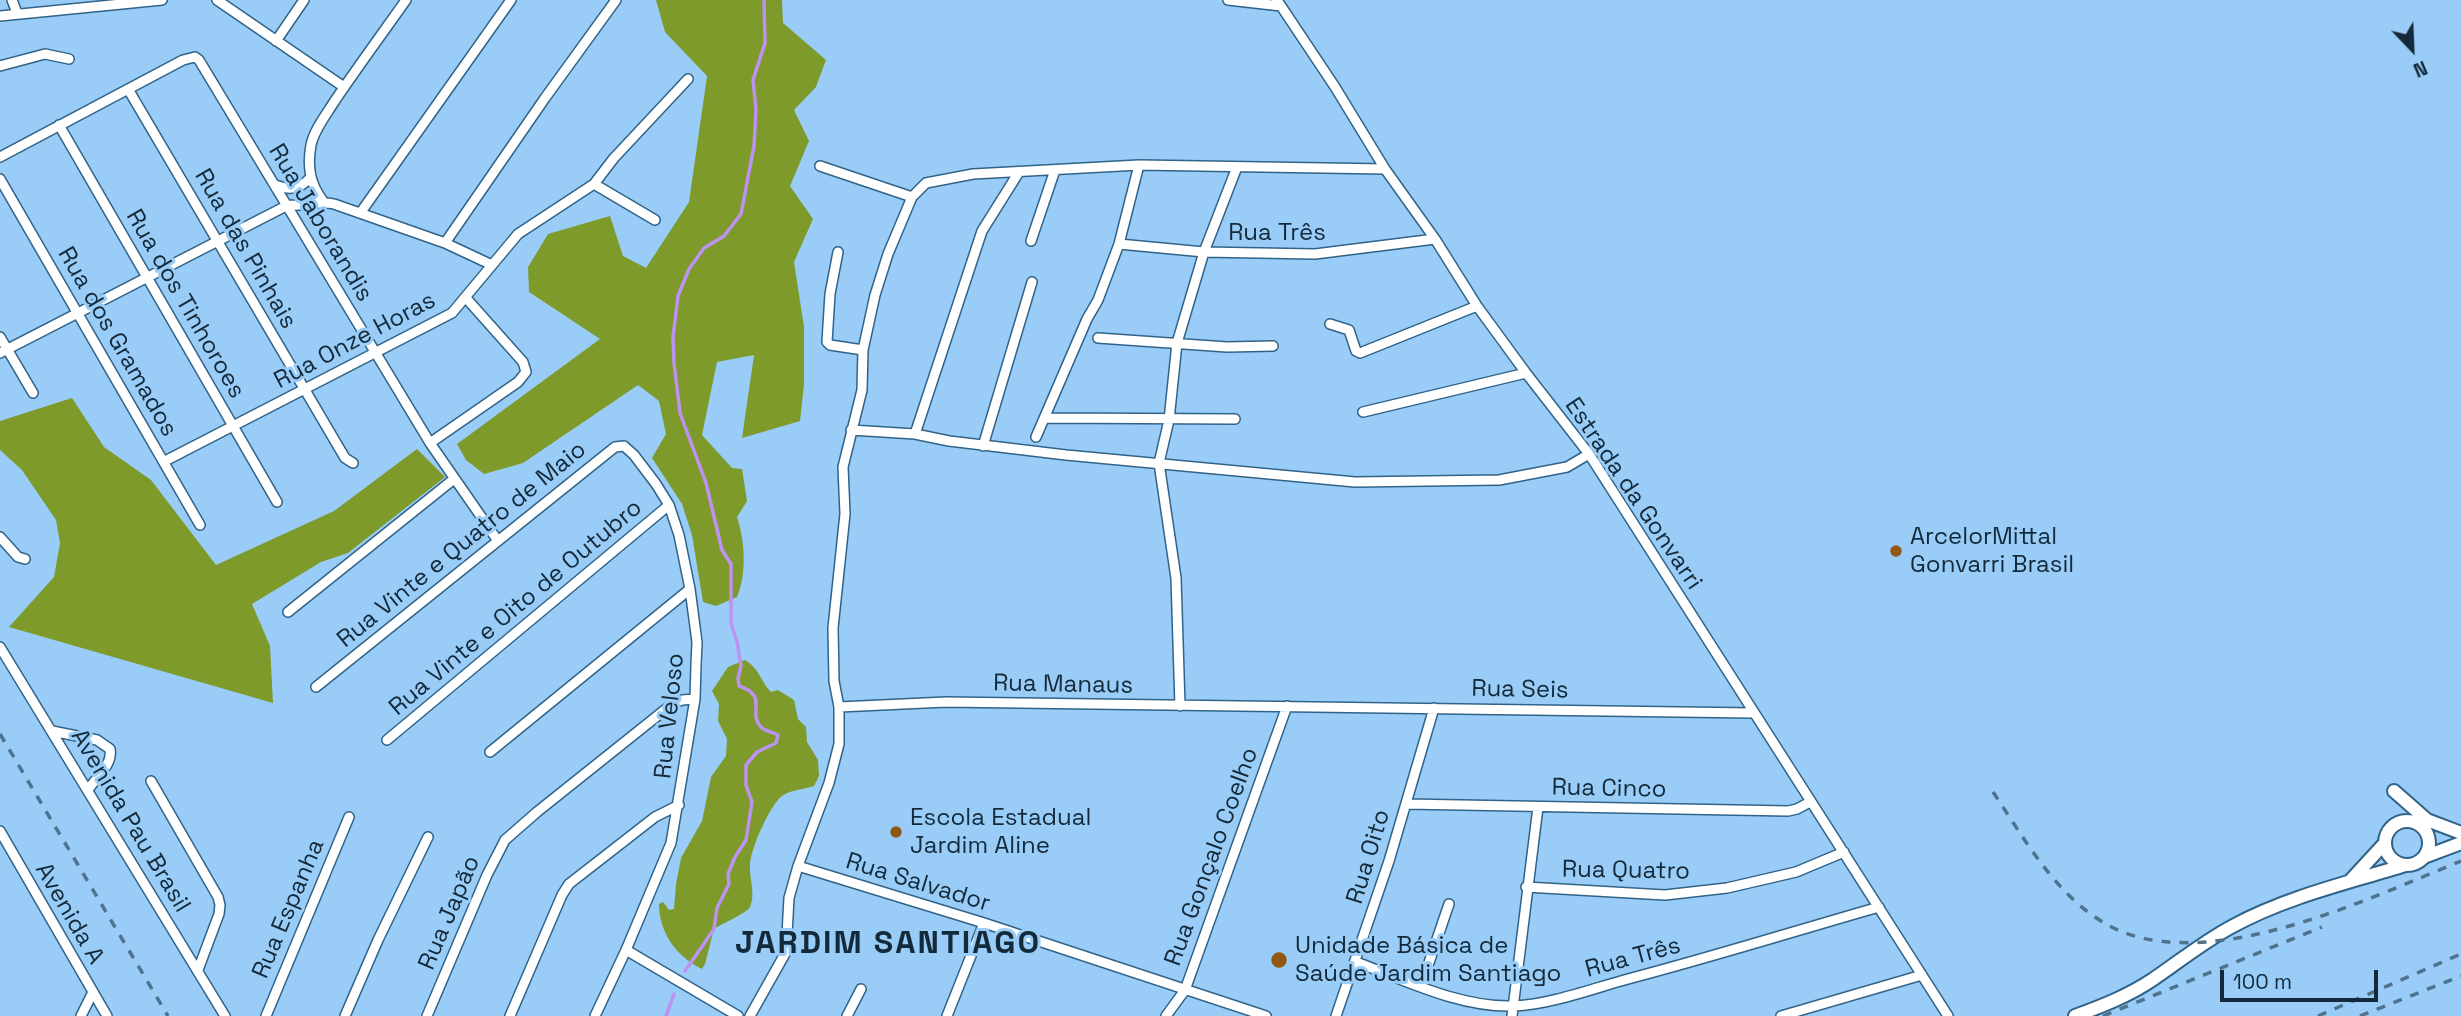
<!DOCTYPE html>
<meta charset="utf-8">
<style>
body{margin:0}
#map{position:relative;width:2461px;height:1016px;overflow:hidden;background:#99cdf7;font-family:"Space Grotesk",sans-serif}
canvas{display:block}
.north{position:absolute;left:2377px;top:14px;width:70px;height:70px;-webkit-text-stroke:5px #99cdf7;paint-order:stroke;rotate:157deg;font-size:19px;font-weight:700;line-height:28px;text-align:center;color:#142939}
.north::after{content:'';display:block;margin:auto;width:24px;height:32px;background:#142939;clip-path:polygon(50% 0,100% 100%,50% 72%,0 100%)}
.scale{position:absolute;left:2220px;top:970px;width:158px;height:32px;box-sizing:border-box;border:4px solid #142939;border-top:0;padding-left:9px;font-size:21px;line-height:24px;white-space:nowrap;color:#142939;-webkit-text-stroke:5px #99cdf7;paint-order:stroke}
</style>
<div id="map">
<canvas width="2461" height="1016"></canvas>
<div class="north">N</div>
<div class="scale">100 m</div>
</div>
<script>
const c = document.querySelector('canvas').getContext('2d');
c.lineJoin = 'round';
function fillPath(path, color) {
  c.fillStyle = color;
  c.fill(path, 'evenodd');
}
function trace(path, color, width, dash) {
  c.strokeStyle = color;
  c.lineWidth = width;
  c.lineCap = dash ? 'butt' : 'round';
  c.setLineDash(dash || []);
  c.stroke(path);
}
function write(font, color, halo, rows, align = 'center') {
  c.font = font + ' "Space Grotesk",sans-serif';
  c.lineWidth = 6;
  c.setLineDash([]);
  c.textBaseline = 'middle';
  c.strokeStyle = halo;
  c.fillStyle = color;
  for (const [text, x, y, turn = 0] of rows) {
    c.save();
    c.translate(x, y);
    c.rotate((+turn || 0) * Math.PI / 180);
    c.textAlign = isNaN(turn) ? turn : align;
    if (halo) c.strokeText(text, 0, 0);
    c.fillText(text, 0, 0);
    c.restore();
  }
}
const forest = new Path2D(`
 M656 0H782L783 23 826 60 816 87 794 110 809 141 790 186 813 219 794 262 804 327V384L800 421 742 438 754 355 717 362 702 435 732 468 742 469 747 501 737 517C745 542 747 573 737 597L716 606 703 602 692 535 682 504 652 458 666 434 659 401 638 385 523 463 484 474 466 460 457 444 600 339 529 292 528 267 548 234 610 216 623 256 646 268 689 202 707 76 665 32Z
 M72 398 104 447 151 480 216 565 334 511 417 449 445 477 348 553 321 562 252 604 270 646 273 703 9 627 54 577 60 543 56 520 22 470 0 450V421Z
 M745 660C759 668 761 682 771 692L778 690 794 700 798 719 806 727 807 742 818 760 819 776 814 786C805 789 790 790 782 796 770 805 751 848 750 864 749 878 756 894 750 907 747 913 721 924 714 929L705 964 702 969C677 957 659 933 659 904L663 902 669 910 674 909 676 884 681 858 702 821 711 777 726 756 727 739 718 721 719 704 712 691 728 667Z`);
const stream = new Path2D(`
 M685 971 714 929 717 908 729 884 728 874 735 857 746 840 752 802 746 785V765L757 752 776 743 778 735C774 733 766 731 762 728 746 713 770 696 739 686L738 678 741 666 737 642 731 623V564L722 550 706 483 680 413 674 363 673 337 678 296 689 269 704 248 724 236 741 214 754 146 756 109 753 80 765 43 764 0
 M666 1016 674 994`);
const street = new Path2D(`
 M12 0 17 13
 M217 0 344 87
 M1228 0 1281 6
 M1277 0 1335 87 1385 169 1435 239 1477 306 1526 373 1589 454 1948 1016
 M0 16 162 0
 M276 41 304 0
 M0 66 45 54 69 59
 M128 89 345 458 353 463
 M59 125 277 502
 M0 157 183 60 195 57 199 60 430 443 498 541
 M820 166 912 197 926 183 973 174 1139 165 1385 169
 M0 179 200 525
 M594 184 655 220
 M275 185C289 190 299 190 310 178
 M323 201C310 184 307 167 311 145 314 130 326 115 334 102 357 68 382 34 406 0
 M288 205C304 207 318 200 334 204L445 243 492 265
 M361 212 511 0
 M1031 241 1055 170
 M445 243 545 98 616 0
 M1119 244 1204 252 1315 254 1435 239
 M838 252 830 294 827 342 830 345 863 350
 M1330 324 1349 330 1356 351 1360 353 1477 306
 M0 337 33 393
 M1098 338 1227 347 1273 346
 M0 353 288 205
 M1363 412 1526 373
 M1045 418 1235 419
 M851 430 915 434 949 441 1066 455 1355 482 1499 480 1567 467 1589 454
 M915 434 982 231 1019 172
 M1036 437 1087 319 1098 300 1119 244 1139 165
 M430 443 518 382 526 372 523 362 466 298
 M983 446 1032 282
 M165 461 452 313 518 234 594 184 614 158 688 79
 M0 537 18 557 25 559
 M288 612 454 479
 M0 647 225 1016
 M316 687 615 447 624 446 634 455 656 484 669 505 679 535 690 589 697 642 696 665 695 699 671 843 626 950 595 1016
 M1180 706 1176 578 1159 463 1169 420 1177 343 1204 252 1237 167
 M839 707 946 702 1753 713
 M52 731 97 740 110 749C113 765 96 777 88 790
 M387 740 669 505
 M490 752 690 589
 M151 781 218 897 220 905 219 914 198 970
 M1406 804 1788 811 1797 809 1810 802
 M0 831 107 1016
 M798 866 984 923 1266 1016
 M1526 887 1665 895 1727 888 1796 872 1844 852
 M626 950 738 1016
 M1356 962C1405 980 1460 1008 1514 1006 1552 1004 1591 989 1628 979 1712 957 1795 931 1879 907
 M1421 986 1449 904
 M81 1016 93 992
 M266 1016 349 817
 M345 1016 378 940 428 837
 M427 1016 487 875 505 840 537 812 671 705 682 700 695 699
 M510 1016 562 895 569 884 655 817 679 805
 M750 1016 786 952 789 898 798 866 829 783 839 744V707L834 681 833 628 845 514 843 467 862 390 863 350 875 295 888 254 912 197
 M847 1016 861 989
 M947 1016 984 923
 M1166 1016 1185 990 1287 706
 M1336 1016 1389 861 1434 708
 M1512 1016 1538 807
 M1781 1016 1922 975`);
const secondary = new Path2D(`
 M2394 791 2427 820 2461 833
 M2385 843a22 22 0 1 1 44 0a22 22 0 1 1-44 0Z
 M2424 857 2461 843
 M2350 881 2385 843
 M2075 1016C2102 1006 2128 996 2152 980 2180 961 2203 942 2233 926 2286 897 2348 883 2405 865`);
const rail = new Path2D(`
 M0 734 168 1016
 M1993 792C2024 838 2053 891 2101 921 2197 982 2367 899 2461 861
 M2103 1016 2322 927
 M2318 1016 2461 954
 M2360 1016 2461 976`);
const markers = [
 [1896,551,7,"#915714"],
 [896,832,7,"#915714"],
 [1279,960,9,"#915714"]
];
const streetNames = [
 ["Rua Jaborandis",320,223,59],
 ["Rua Três",1277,233],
 ["Rua das Pinhais",245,249,60],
 ["Rua dos Tinhoroes",185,304,60],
 ["Rua Onze Horas",355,341,-28],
 ["Rua dos Gramados",117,342,60],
 ["Estrada da Gonvarri",1633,494,56],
 ["Rua Vinte e Quatro de Maio",462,545,-39],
 ["Rua Vinte e Oito de Outubro",516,608,-40],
 ["Rua Manaus",1063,685,1],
 ["Rua Seis",1520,690,1],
 ["Rua Veloso",670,716,-84],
 ["Rua Cinco",1609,789,1],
 ["Avenida Pau Brasil",130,821,59],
 ["Rua Gonçalo Coelho",1212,857,-70],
 ["Rua Oito",1369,857,-73],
 ["Rua Quatro",1626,871,1],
 ["Rua Salvador",918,883,17],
 ["Rua Espanha",289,909,-67],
 ["Rua Japão",450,913,-67],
 ["Avenida A",69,914,60],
 ["Rua Três",1633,958,-15]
];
const poiNames = [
 ["ArcelorMittal",1910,537],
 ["Gonvarri Brasil",1910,565],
 ["Escola Estadual",910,818],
 ["Jardim Aline",910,846],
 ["Unidade Básica de",1295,946],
 ["Saúde Jardim Santiago",1295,974]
];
const districtNames = [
 ["JARDIM SANTIAGO",888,944]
];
fillPath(forest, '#7d9a2a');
trace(stream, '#bd93f2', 3.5);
trace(street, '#316388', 12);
trace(secondary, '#316388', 16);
trace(street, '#fff', 9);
trace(secondary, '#fff', 12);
trace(rail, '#4f728d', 3.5, [9, 9]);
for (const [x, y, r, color] of markers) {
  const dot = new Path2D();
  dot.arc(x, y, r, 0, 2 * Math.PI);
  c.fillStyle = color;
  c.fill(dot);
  trace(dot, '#99cdf7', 2.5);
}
write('24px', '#142939', '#99cdf7', streetNames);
write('24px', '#142939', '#99cdf7', poiNames, 'left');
c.letterSpacing = '2px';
write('bold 32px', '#142939', '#99cdf7', districtNames);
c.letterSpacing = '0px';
</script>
